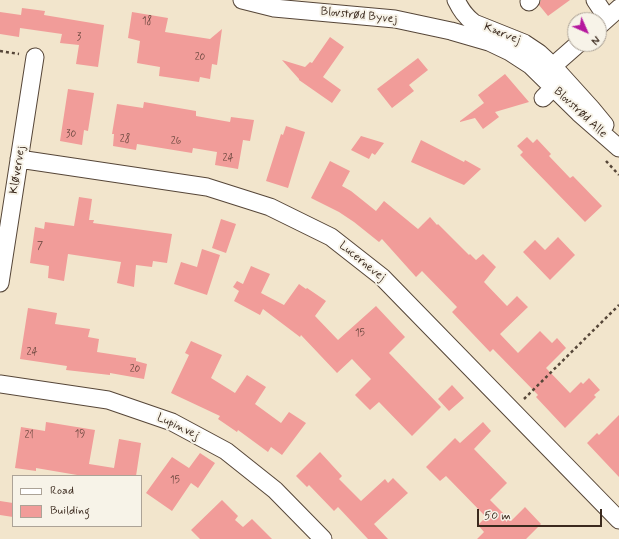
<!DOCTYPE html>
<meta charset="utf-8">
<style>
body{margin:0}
#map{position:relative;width:619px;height:539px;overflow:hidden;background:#f2e5cc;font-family:Mynerve,sans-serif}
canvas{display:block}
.legend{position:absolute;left:12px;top:475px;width:130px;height:52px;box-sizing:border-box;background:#f7f3e8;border:1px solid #aca397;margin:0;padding:5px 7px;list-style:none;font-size:12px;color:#3b2a1e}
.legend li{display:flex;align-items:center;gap:8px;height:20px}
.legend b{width:20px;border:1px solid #aca397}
.north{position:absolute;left:567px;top:12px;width:40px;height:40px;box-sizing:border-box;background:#f7f3e8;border:1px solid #aca397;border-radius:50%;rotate:135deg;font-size:11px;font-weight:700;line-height:16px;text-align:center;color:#3b2a1e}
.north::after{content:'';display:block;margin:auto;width:14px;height:18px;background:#b5179e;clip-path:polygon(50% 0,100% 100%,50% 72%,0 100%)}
.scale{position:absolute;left:477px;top:509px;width:125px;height:18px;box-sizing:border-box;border:2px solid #3b2a1e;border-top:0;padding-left:5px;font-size:12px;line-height:14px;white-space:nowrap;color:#3b2a1e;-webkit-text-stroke:3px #f7f3e8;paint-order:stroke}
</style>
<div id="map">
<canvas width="619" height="539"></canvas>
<ul class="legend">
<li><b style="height:5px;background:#fff"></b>Road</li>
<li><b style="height:11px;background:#f19c99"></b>Building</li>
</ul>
<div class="north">N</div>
<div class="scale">50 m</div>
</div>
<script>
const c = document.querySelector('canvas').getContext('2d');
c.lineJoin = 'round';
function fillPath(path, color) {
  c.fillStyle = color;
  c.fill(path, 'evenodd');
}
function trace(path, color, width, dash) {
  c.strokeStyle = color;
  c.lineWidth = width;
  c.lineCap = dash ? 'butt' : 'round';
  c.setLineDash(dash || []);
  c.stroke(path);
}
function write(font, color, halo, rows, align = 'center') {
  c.font = font + ' Mynerve,sans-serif';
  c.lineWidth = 4;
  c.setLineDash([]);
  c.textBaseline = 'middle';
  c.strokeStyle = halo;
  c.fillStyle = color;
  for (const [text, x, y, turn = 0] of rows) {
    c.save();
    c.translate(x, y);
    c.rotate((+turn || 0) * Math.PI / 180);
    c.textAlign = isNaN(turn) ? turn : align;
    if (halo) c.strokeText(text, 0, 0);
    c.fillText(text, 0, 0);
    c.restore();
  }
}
const building = new Path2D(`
 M541 0H570L548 16 539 5Z
 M22 8 45 11 44 15 104 25 98 67 76 64 79 45 60 43 62 34 20 28 19 37 0 34V12L21 15Z
 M132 12 168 18 165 32 210 39 222 29 217 65 212 64 210 79 200 77 199 82 159 76 160 67 137 63 140 41 128 38Z
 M330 37 344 47 323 77 341 90 332 103 299 80V79L282 60 305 67 310 62 312 63Z
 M418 58 428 70 409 85 414 91 392 108 377 89Z
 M505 74 529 102 495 112 499 117 483 129 475 118 460 122V121L484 103 478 95Z
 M68 89 94 93 88 131 84 130 82 145 60 141Z
 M144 102 196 111V116L230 122 231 117 254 120 250 141 243 140 238 169 215 165 217 152 193 148 192 153 137 144 136 150 113 146 114 134H112L117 104 143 108Z
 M286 126 305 132 288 188 266 181 281 134 283 135Z
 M361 136 384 143 375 155 372 153 369 159 351 150Z
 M527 137 533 143 537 139 551 154 549 156 570 178 573 176 602 206 585 222 520 155 523 152 517 146Z
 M421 140 464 162 465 160 481 169 464 185 411 162Z
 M330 161 350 171 342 186 351 191 376 211 384 201 418 229 430 217 437 225 438 224 469 255 470 254 476 260 483 254 496 267 484 282 507 306 517 296 528 307 500 334 518 353 540 331 552 343 557 338 566 348 546 368 570 393 581 382 583 384 589 378 600 390 594 395 596 397 565 428 536 397 538 395 493 349 490 352 452 312 457 307 422 271 416 277 382 239 379 242 354 222 339 212 311 198Z
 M79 197 92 199 89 220H94L93 223 172 234 167 263 153 261 152 267 136 265 134 287 117 283 121 262 68 254 64 281 48 278 49 266 30 263 35 227 44 229 45 222 74 226Z
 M221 219 236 224 226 253 212 248Z
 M558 237 575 255 550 280 523 252 535 240 545 250Z
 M202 249 220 255 207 295 174 284 181 262 197 267Z
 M251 266 270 274 261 293 284 305 299 284 306 289 307 288 326 301 315 316 338 340 376 306 405 337 389 353 441 407 412 436 379 402 370 410 355 395 371 379 352 359 337 373 301 335 300 337 263 309 260 315 234 301 239 291 233 287 237 281 243 284Z
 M28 308 57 313 55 324 90 329 88 337 99 339 97 352 136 358V361L147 364 144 379 110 373V375L66 370 67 366 20 359Z
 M191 341 222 355 211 378 235 393 247 375 266 387 255 404 281 423 289 412 306 423 282 455 271 447 268 452 238 430 237 432 218 419 220 416 171 393 189 355 185 353Z
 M452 385 464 398 449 411 438 399Z
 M619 415V477L587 443 597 433 599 435Z
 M46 422 95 430 89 464 114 468 119 439 141 443 136 476H83L36 468V471L15 468 21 427 45 431Z
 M483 422 491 431 474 449 507 483 490 500 511 521 525 507 541 524 526 539H477L484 532 478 525 486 517 446 476 440 481 426 467 455 438 460 443Z
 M320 452 342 476 339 479 361 501 385 479 388 483 393 478 408 493 374 524 388 539H368L338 507 334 511 309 485 307 487 296 476Z
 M200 453 215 463 198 488 191 483 172 511 146 493 172 457 189 468Z
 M222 500 238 516 235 520 243 527 252 519 272 539H200L191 530Z
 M0 501 13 503V517L0 515Z`);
const path = new Path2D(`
 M0 51 19 54
 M606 161 619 175
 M524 399 619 305`);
const minor = new Path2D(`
 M242 0 274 8 395 19 451 31 489 42 510 52 530 65 579 113 619 148
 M456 0C461 10 465 16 474 23L524 43 539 53 553 66 591 108 605 125
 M595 0 607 18
 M529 2 531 0
 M599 26 619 8
 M545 73 578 44
 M543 98 553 88V76
 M19 159 207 187 270 207 331 237 382 277 619 520
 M0 283 35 57
 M0 384 108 400 172 422 226 451 275 490 323 539`);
const numberNames = [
 ["18",147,22],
 ["3",79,38],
 ["20",200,58],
 ["30",71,135],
 ["28",125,140],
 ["26",176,142],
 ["24",228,159],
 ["7",40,247],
 ["15",360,334],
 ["24",32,353],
 ["20",135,370],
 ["19",80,435],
 ["21",29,436],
 ["15",175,481]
];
const streetNames = [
 ["Blovstrød Byvej",359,16,6],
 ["Kærvej",502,34,22],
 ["Blovstrød Alle",580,113,43],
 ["Kløvervej",18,170,-81],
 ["Lucernevej",362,262,39],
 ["Lupinvej",178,427,25]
];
fillPath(building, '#f19c99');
trace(minor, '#564638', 19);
trace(path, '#564638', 2.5, [3, 3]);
trace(minor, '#fff', 17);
write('10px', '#68463d', null, numberNames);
write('12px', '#3b2a1e', '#f7f3e8', streetNames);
</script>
